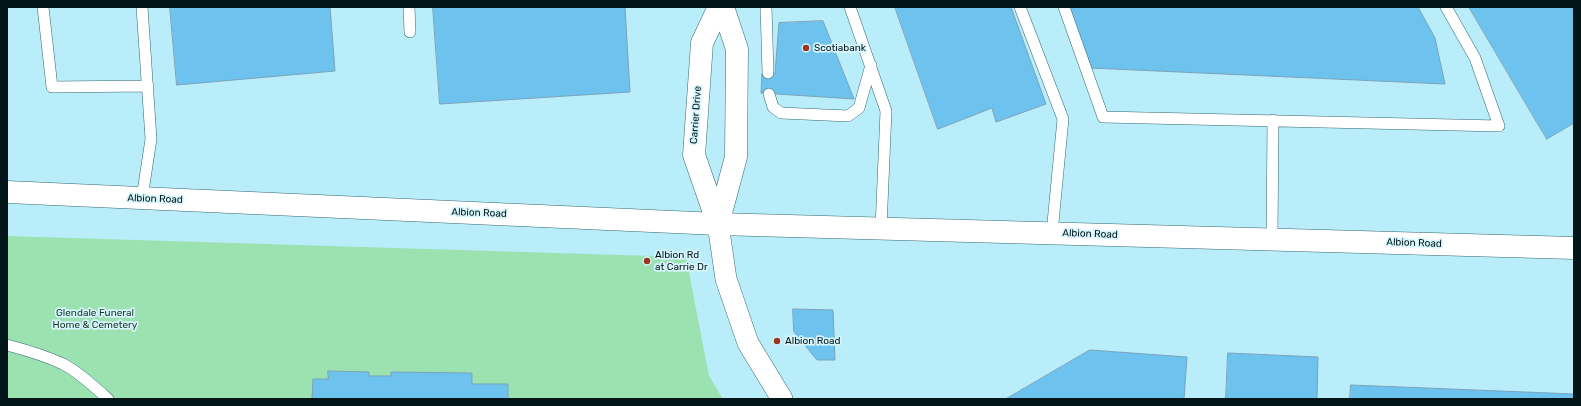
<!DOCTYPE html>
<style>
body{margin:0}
#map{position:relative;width:1581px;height:406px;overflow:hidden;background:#b8edf9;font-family:Rubik,sans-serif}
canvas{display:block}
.frame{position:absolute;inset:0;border:8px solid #021519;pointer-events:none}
</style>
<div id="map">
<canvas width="1581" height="406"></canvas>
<div class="frame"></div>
</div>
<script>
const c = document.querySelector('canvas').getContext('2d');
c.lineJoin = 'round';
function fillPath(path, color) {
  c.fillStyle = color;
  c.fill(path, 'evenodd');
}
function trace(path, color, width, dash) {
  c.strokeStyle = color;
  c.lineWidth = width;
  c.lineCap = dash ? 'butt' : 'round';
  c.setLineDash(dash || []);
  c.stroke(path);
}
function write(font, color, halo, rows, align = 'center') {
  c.font = font + ' Rubik,sans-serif';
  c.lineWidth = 3.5;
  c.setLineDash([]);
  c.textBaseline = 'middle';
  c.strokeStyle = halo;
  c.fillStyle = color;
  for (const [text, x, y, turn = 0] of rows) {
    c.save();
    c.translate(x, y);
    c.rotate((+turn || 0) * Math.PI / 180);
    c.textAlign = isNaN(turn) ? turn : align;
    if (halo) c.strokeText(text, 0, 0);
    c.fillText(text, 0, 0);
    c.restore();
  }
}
const green = new Path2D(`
 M7 236 686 257 709 376 723 399H7Z`);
const building = new Path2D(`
 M170 7H330L335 71 177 85Z
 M433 7H625L630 92 440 104Z
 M895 7H1011L1046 104 996 122 992 108 938 129Z
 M1070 7H1418L1435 38 1445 84 1090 68Z
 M1469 7H1571L1574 12V123L1547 139Z
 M823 21 854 99 761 93 762 73H775L779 23Z
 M793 309 833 310 835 360H817L794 332Z
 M1090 350 1187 357 1184 399H1006Z
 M1228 353 1318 357 1317 399H1226Z
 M328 371 369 372V376H391V372L472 373V384H508V399H312L313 379H328Z
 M1351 385 1574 394V399H1350Z`);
const service = new Path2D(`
 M43 7 52 87 148 86
 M409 7 410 32
 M766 7 768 73
 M850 7 886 111 881 228
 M1020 7 1063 119 1052 233
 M1064 7 1103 117 1499 126 1475 58 1446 7
 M769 94 773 107 781 113 848 116 859 108 871 65
 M142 198 151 139 142 7
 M1272 239 1273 120
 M7 345C26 350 46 356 63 364 77 371 96 388 108 399`);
const minor = new Path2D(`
 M718 224 726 279 748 343 782 399`);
const tertiary = new Path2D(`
 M718 224 694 155 702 43 719 7
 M718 224 736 157 737 49 723 7`);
const secondary = new Path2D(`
 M7 192 718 224 1574 248`);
const markers = [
 [806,48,4,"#9e351f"],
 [647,261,4,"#9e351f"],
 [777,341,4,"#9e351f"]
];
const poiNames = [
 ["Scotiabank",814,48],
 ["Albion Rd",655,255],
 ["at Carrie Dr",655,267],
 ["Albion Road",785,341]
];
const streetNames = [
 ["Carrier Drive",696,115,-86],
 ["Albion Road",155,199,2],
 ["Albion Road",479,213,2],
 ["Albion Road",1090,234,2],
 ["Albion Road",1414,243,2]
];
const parkNames = [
 ["Glendale Funeral",95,313],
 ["Home & Cemetery",95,325]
];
fillPath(green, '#9ce2b1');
fillPath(building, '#6ec2ee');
trace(building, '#7aa3bb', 1);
trace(service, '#356873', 12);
trace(minor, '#356873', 22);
trace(tertiary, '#356873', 23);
trace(secondary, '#356873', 23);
trace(service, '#fff', 11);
trace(minor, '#fff', 21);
trace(tertiary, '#fff', 22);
trace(secondary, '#fff', 22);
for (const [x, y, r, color] of markers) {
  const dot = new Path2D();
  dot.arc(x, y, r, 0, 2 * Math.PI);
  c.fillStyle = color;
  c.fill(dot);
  trace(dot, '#d7f6fe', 1.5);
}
write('10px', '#021519', '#d7f6fe', poiNames, 'left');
write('10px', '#021519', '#d7f6fe', streetNames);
write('10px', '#163621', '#d7f6fe', parkNames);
</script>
